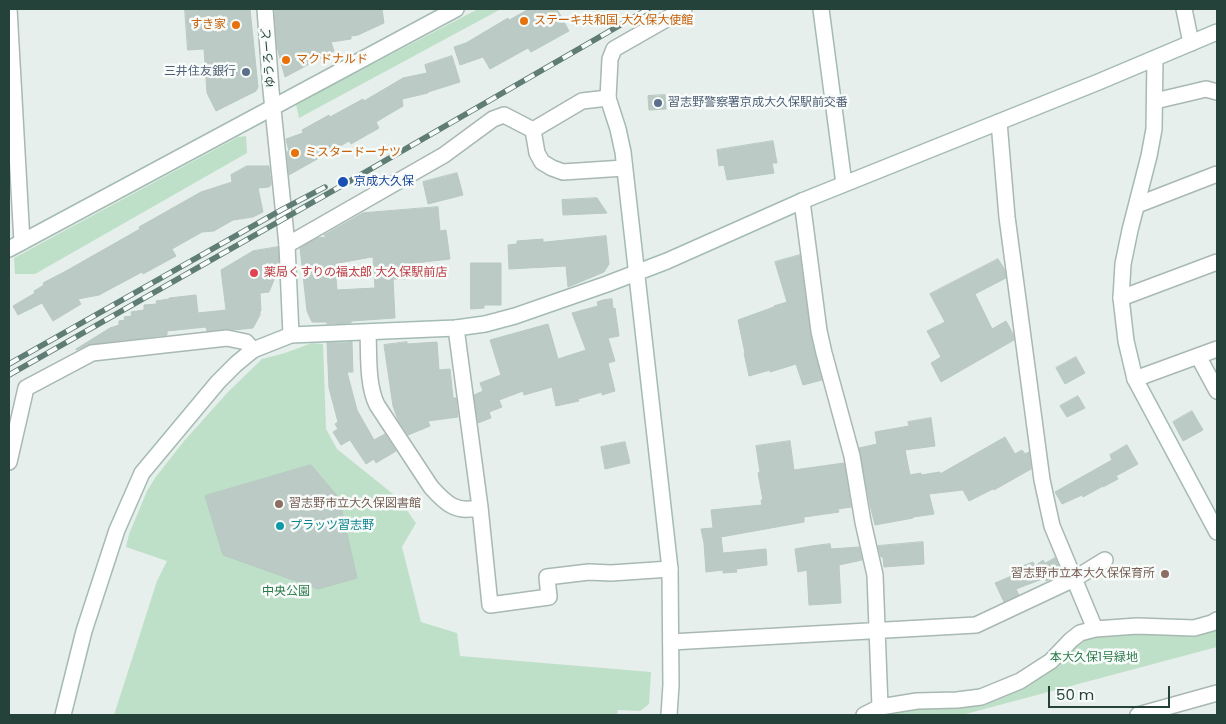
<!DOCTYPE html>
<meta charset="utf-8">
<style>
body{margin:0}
#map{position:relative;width:1226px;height:724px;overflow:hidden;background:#e6efeb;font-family:Poppins,sans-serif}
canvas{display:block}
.frame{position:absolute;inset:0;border:10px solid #24423a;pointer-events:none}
.scale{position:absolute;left:1048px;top:686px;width:122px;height:22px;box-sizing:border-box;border:2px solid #24423a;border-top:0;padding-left:6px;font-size:15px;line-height:18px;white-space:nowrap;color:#24423a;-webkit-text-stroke:4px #f7fbf9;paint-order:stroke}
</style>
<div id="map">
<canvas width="1226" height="724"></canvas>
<div class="frame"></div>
<div class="scale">50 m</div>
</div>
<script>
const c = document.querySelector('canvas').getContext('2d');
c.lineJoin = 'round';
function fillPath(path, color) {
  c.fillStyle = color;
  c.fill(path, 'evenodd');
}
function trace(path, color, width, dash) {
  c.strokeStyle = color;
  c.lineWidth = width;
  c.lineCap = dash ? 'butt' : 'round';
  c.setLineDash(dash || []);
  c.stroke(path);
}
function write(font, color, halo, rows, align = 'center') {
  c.font = font + ' Poppins,"Noto Sans JP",sans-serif';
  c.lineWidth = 5;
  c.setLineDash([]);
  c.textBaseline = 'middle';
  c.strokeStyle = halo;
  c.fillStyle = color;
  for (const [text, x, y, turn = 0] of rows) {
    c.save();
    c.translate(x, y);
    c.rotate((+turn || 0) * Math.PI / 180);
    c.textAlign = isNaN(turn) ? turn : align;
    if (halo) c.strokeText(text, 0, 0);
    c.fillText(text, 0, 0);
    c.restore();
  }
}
const green = new Path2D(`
 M478 9H501L299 118 296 104Z
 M246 136 247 153 35 274H15L14 258 238 137Z
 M312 343 323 344 326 429 337 449 398 498 416 523 402 547 421 622 457 633 460 656 651 672 649 704 640 711 618 710 617 715H114L157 581 167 561 126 547 129 534 147 491 155 478 184 441 228 392 262 359 285 353Z
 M1217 627V647L962 715H880L886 713 939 704 982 702 1068 653 1087 637 1150 634Z`);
const building = new Path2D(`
 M185 9H250L258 87 256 91 216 111 207 93 204 49 188 50Z
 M274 9H382L384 23 358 35 351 36V39L331 42 334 51 285 77 277 47Z
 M529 9H557L569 31 531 52 528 48 490 69 483 57 460 65 454 47 466 43 508 18 509 20Z
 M452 56 460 82 428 92V93L402 99 403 106 376 122 379 128 351 144 349 141 289 175 287 152 289 151 286 139 303 133 302 130 329 115 330 117 363 99 364 101 403 78 427 73 425 65Z
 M665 95 666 109 649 110 648 96Z
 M773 141 777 163H772L774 173 727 180 724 165 719 166 717 150Z
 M247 166H269L271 185 269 187 258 188 263 212 253 217 233 220 214 231 202 232 172 249 176 256 143 274 142 272 99 295 78 299 81 304 53 321 42 303 18 315 13 306 35 293 34 291 44 285 43 283 66 271 140 229 139 227 201 192 232 182 231 175Z
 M457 173 463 195 428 204 423 182Z
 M597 198 607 213 563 215 562 200Z
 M438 207 440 231 446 230 450 259 406 264 407 279H393L395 318 351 321V323L327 324V322H312L307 311 300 248 317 238 326 237 324 235 363 213ZM373 257 375 288 337 290 335 264Z
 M606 236 609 264 604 272 568 287 566 266 509 269 508 245 517 244V241L543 239V242Z
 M278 247 279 268 269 292 260 293 261 311H260V315L253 328 233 330 226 329 207 331 206 327 167 331V335L91 344 76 350V349L110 328 119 325V321L125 320 124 317 132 316 131 312 144 310V305L157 304 156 301 169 299V298L196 295 198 313 226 310 221 270 253 251Z
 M800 255 810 332 822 380 803 385 796 364 770 372V370L749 376 744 353H745L738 320 774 307V306L787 302 775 262Z
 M998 259 1005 270 1006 278 975 294 992 329 1006 321 1013 334 1014 340 941 382 931 363 941 357 927 331 945 322 930 294Z
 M471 263H501V305H484V308L471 309Z
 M612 299 613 309 615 308 619 336 608 338 615 361 608 363 615 391 602 395V392L578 399 579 401 556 406 552 387 524 395 523 391 499 400 502 407 489 412 491 418 478 423 474 395 483 391 480 383 501 375 490 340 548 324 558 359 586 350 572 313 598 306 597 302 603 300Z
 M352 342 353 372H347L357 410 374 440 385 434 396 451 376 463 374 459 366 464 350 440 341 445 333 432 338 429 335 424 338 422 329 388 327 343Z
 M407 342V344L437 342 439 370 450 369 453 398H456L458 417 428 421 430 426 408 435 398 420 393 406 384 345Z
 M1076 357 1085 373 1065 384 1056 368Z
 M1078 396 1085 408 1067 417 1060 406Z
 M1192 411 1203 430 1183 441 1173 422Z
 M931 418 935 446 905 450 910 475 921 473V475L940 472V474L1005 437 1015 454 1022 450 1025 454 1029 452 1031 469 994 490 993 489 969 501 963 490 929 494 934 514 913 517V518L875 525 870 505 859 448 877 444 875 432 909 426 908 422Z
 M790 441 794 470 844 463 851 507 838 509 839 512 804 517V522L721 537 723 553 766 549 767 565 736 569 737 572 723 573V570L706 572 704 543 701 529 713 528 711 510 762 505 761 500H763L758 473 760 472 756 446Z
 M625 442 630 463 605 469 601 447Z
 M1127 445 1138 464 1116 476 1118 479 1103 487V486L1083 497 1082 495 1062 504 1055 492 1112 460 1110 455Z
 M311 465 339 498 357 578 318 589 223 555 205 496Z
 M923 542 924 564 884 567 883 557H881L878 546Z
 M830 544 831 549 859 547 862 560 839 565 841 603 809 605 807 570 798 572 795 549 812 546Z
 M1055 558 1062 574 1046 581 1045 578 1016 589 1019 595 1004 602 995 583 1014 575 1012 570 1033 562 1035 566 1043 560 1045 563Z`);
const street = new Path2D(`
 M9 9 22 242
 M265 9 271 90 287 245 444 155 493 119 504 115 533 130
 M1184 9 1191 43
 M1155 101 1206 89 1217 92
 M999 122 1007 217 1042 480 1052 526 1095 629
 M533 130 582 101 608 98 610 59 614 49 684 9
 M533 130 537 153 542 162 552 168 563 172 624 168
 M802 201 819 331 824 353 852 456 863 522 875 575 880 707
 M1137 205 1217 174
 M1121 298 1217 262
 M456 328 480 507 490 605 549 597 547 577 589 572 611 573 670 569
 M368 332C369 354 367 385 377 405L431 487C446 504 457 514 480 507
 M1198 356 1217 391
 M1135 379 1217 349
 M9 462 26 388 92 353 227 338 246 342 253 350
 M671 642 976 625 1074 579 1105 560
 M864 715 880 707 917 701 957 700 981 697 1020 681 1051 661 1071 640 1080 633 1095 629 1137 626 1194 628 1212 623 1217 620
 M1138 715 1217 693`);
const secondary = new Path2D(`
 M821 9 844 184
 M1155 58 1154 129 1149 156 1130 230 1123 264 1121 298 1126 341 1135 379 1217 532
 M608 98 618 129 623 152 670 569 671 685 669 715
 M287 245 291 335
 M9 249 456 9
 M63 715 84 631 117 530 142 473 218 382 236 364 253 350 291 335 456 328 485 324 515 316 607 284 667 261 802 201 1096 83 1217 32`);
const rail = new Path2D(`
 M9 364 283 209 325 187
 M9 375 343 185 648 9`);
const markers = [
 [524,21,5,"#e8710a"],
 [236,25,5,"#e8710a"],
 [286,60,5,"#e8710a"],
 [246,72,5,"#5c6f8a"],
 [658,103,5,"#5c6f8a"],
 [295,153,5,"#e8710a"],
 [343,182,6,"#1a4fb4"],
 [254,273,5,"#e0444e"],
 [279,504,5,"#8d6e63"],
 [280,526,5,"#0f9aa8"],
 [1165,574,5,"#8d6e63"]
];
const foodNames = [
 ["ステーキ共和国 大久保大使館",534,21],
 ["すき家",226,25,"right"],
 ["マクドナルド",296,60],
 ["ミスタードーナツ",305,153]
];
const streetNames = [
 ["ゆうろーど",269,58,-95]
];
const serviceNames = [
 ["三井住友銀行",236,72],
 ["習志野警察署京成大久保駅前交番",668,103,"left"]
];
const transitNames = [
 ["京成大久保",354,182]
];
const healthNames = [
 ["薬局くすりの福太郎 大久保駅前店",264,273]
];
const educationNames = [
 ["習志野市立大久保図書館",289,504],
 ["習志野市立本大久保保育所",1155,574,"right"]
];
const cultureNames = [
 ["プラッツ習志野",290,526]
];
const parkNames = [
 ["中央公園",286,592],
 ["本大久保1号緑地",1094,658]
];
fillPath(green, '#bfe0c8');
fillPath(building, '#bbcac4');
trace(building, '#b8c9c2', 1);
trace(street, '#a8b8b2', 18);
trace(secondary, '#a4bbb3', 18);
trace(street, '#fff', 15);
trace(secondary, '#fff', 15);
trace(rail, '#5f7d75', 5.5);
trace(rail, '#f7fbf9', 4, [11]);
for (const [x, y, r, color] of markers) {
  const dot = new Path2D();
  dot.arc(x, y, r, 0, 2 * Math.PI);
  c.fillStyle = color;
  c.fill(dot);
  trace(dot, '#f7fbf9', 2);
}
write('12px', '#c56008', '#f7fbf9', foodNames, 'left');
write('12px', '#24423a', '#f7fbf9', streetNames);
write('12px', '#4e5e75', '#f7fbf9', serviceNames, 'right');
write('12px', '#164399', '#f7fbf9', transitNames, 'left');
write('12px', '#be3a42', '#f7fbf9', healthNames, 'left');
write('12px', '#785e54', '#f7fbf9', educationNames, 'left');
write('12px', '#0d838f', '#f7fbf9', cultureNames, 'left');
write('12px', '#2d7a4b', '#f7fbf9', parkNames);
</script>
